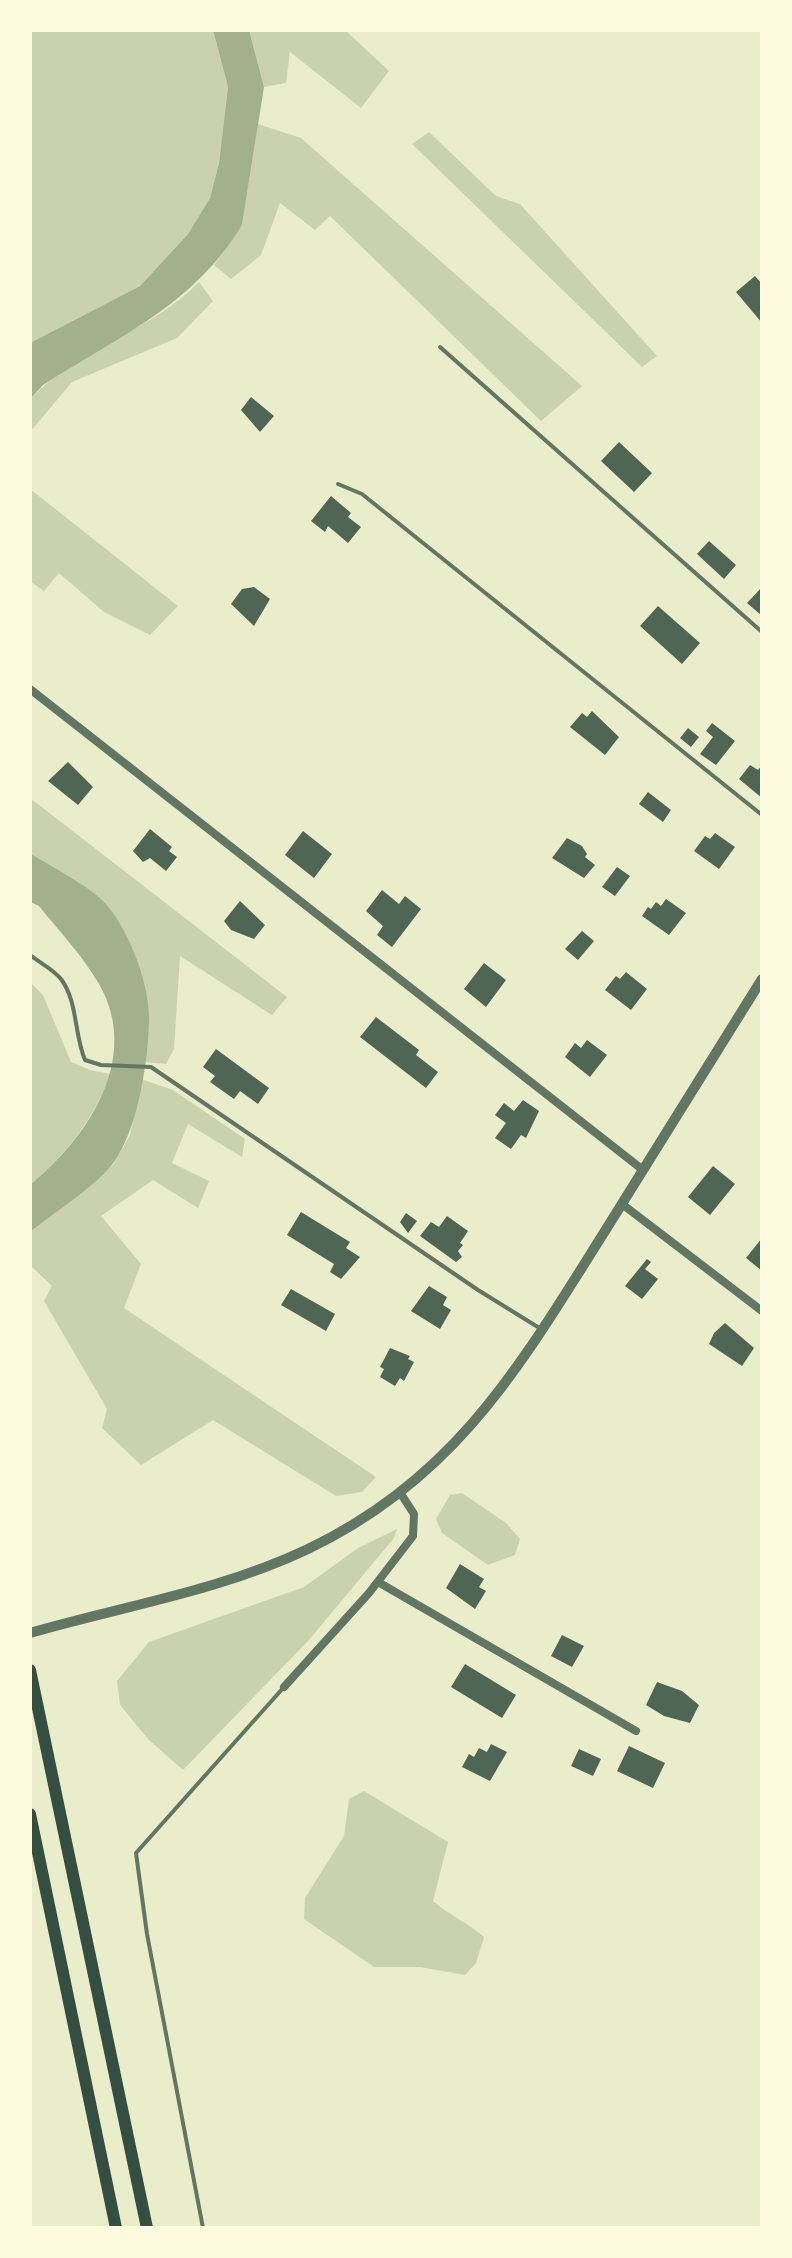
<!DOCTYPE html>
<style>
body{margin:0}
#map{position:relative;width:792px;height:2258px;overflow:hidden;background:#e9edc9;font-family:"Alegreya Sans",sans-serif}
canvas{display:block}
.frame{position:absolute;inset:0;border:32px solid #fefae0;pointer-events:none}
</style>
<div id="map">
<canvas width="792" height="2258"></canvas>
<div class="frame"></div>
</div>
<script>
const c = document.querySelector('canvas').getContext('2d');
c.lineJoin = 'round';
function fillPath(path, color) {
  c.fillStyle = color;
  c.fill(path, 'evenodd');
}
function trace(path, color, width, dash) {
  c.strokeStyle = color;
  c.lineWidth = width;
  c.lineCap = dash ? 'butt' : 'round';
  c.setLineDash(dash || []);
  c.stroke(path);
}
const green = new Path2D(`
 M30 30H213L228 87 219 163 210 198 188 234 140 286 30 343Z
 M249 30H345L389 71 361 108 290 52 286 83 264 87Z
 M258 124 301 138 582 386 541 421 330 216 315 230 280 203 261 255 231 279 214 265 242 225Z
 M429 132 496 196 520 204 657 356 642 367 412 144Z
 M199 282 213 301 177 338 72 382 30 432V399C77 349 151 332 199 282Z
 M30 489 178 606 150 635 104 612 59 573 44 591 30 581Z
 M30 798 287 997 272 1015 180 956 174 1049 166 1064 144 1062 149 1014 139 969 125 934 104 902 30 853Z
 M30 982 43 995 71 1062 90 1070 111 1074C94 1118 66 1155 30 1185Z
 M141 1079 173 1090 245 1139 242 1157 188 1124 172 1163 209 1181 198 1208 153 1180 101 1216 141 1264 124 1308 376 1477 362 1492 336 1496 213 1420 141 1465 102 1428 107 1409 44 1301 52 1286 30 1265V1232L113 1165 130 1135Z
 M462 1493 506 1523 520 1539 515 1555 488 1565 442 1533 436 1519 450 1495Z
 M397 1529 394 1538 308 1641 183 1770 149 1740 120 1705 117 1681 149 1642 304 1587 358 1548Z
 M364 1791 448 1842 433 1901C449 1915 467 1922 484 1937L476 1963 465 1975 420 1967H374L304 1919 305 1898 344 1836 349 1799Z`);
const water = new Path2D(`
 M213 30H249L264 87 242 225C193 306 119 336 43 385L30 399V343L140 286 188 234 210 198 219 163 228 87Z
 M30 853C51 867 90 886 106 904 129 931 148 980 149 1016 149 1058 138 1129 114 1162 99 1184 52 1214 30 1232V1185C87 1138 142 1059 99 984 83 956 59 931 39 906L30 902Z`);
const building = new Path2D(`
 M755 276 762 284V323L736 292Z
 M251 397 274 416 260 432 241 410Z
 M619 442 652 473 634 492 601 461Z
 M331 496 351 513 348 517 361 527 348 543 328 526 325 532 311 521Z
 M709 541 736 565 724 579 697 554Z
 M254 587 270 599 254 626 231 604 242 589Z
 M762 587V614L761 615 747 603Z
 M658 606 700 643 682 664 640 626Z
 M592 711 619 737 605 755 570 727 582 713 587 717Z
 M712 723 735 741 716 765 700 754 713 737 706 731Z
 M688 728 699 737 691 747 680 738Z
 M68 762 93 787 78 805 48 781Z
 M750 765 758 770 762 765V798L739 779Z
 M648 792 671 810 663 822 639 804Z
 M150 829 172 847 169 851 177 857 166 871 150 858 143 862 133 851Z
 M303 831 332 854 314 878 285 855Z
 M715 833 735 847 719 869 694 851 705 836 710 839Z
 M567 838 582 846 587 854 585 857 595 865 584 878 552 858Z
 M617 867 630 876 615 896 602 887Z
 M382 890 399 904 405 896 421 909 392 947 377 935 383 926 366 911Z
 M666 899 686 913 669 935 642 916 648 907 651 909 656 902 661 906Z
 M240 901 265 925 254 939 231 930 224 921Z
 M582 931 594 941 578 960 565 949Z
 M484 963 506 980 486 1007 464 989Z
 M626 972 647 989 631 1010 605 990 616 976 620 979Z
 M376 1017 419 1050 416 1055 438 1072 426 1088 360 1037Z
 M587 1040 607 1055 590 1077 565 1057 575 1043 581 1048Z
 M216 1049 269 1088 258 1104 240 1091 234 1099 210 1082 215 1076 203 1067Z
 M523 1100 539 1111 526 1138 521 1135 511 1149 495 1138 506 1123 495 1115 504 1103 514 1111Z
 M713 1166 735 1184 710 1215 688 1197Z
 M301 1212 350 1242 346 1248 360 1257 341 1279 330 1272 334 1264 287 1235Z
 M406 1213 417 1221 408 1233 400 1222Z
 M447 1216 468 1231 460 1243 463 1245 458 1251 462 1257 456 1262 420 1236 431 1222 439 1227Z
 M762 1238V1271L746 1258Z
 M647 1259 651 1262 645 1269 658 1279 642 1299 625 1286Z
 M429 1286 447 1297 443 1305 451 1310 440 1329 411 1311Z
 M291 1289 335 1314 326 1331 281 1305Z
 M725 1323 754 1348 742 1366 709 1344 714 1333Z
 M390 1348 410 1356 408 1359 414 1362 404 1381 400 1378 395 1386 380 1377 384 1369 380 1367Z
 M460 1564 484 1579 479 1587 486 1591 475 1609 446 1588Z
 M562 1635 584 1646 572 1667 551 1656Z
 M465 1664 516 1695 502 1718 451 1687Z
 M657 1682 682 1691 699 1705 690 1723 664 1716 646 1705Z
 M491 1744 507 1752 490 1781 462 1767 469 1754 474 1757 479 1748 487 1752Z
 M629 1746 665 1763 653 1788 617 1771Z
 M579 1749 601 1759 593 1776 571 1766Z`);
const service = new Path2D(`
 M440 347 762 632
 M338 484 362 494 762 815
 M30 955C39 962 54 970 61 979 78 1002 74 1034 85 1060L101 1065 151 1067 478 1290 541 1329
 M203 2228 147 1934 136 1853 284 1687`);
const minor = new Path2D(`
 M30 689 643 1170
 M622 1204 762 1311
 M378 1582 636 1731
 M284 1687 369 1593 413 1536 414 1514 401 1494`);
const tertiary = new Path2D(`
 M30 1633C123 1606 220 1591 308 1549 457 1478 521 1364 605 1231 657 1147 709 1063 762 979`);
const primary = new Path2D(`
 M30 1670 147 2228
 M30 1814 116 2228`);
fillPath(green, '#cad2ad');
fillPath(water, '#a3b18a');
fillPath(building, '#4f6655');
trace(service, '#617663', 4);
trace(minor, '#617663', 8);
trace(tertiary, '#617663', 10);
trace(primary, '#344e41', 12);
</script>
